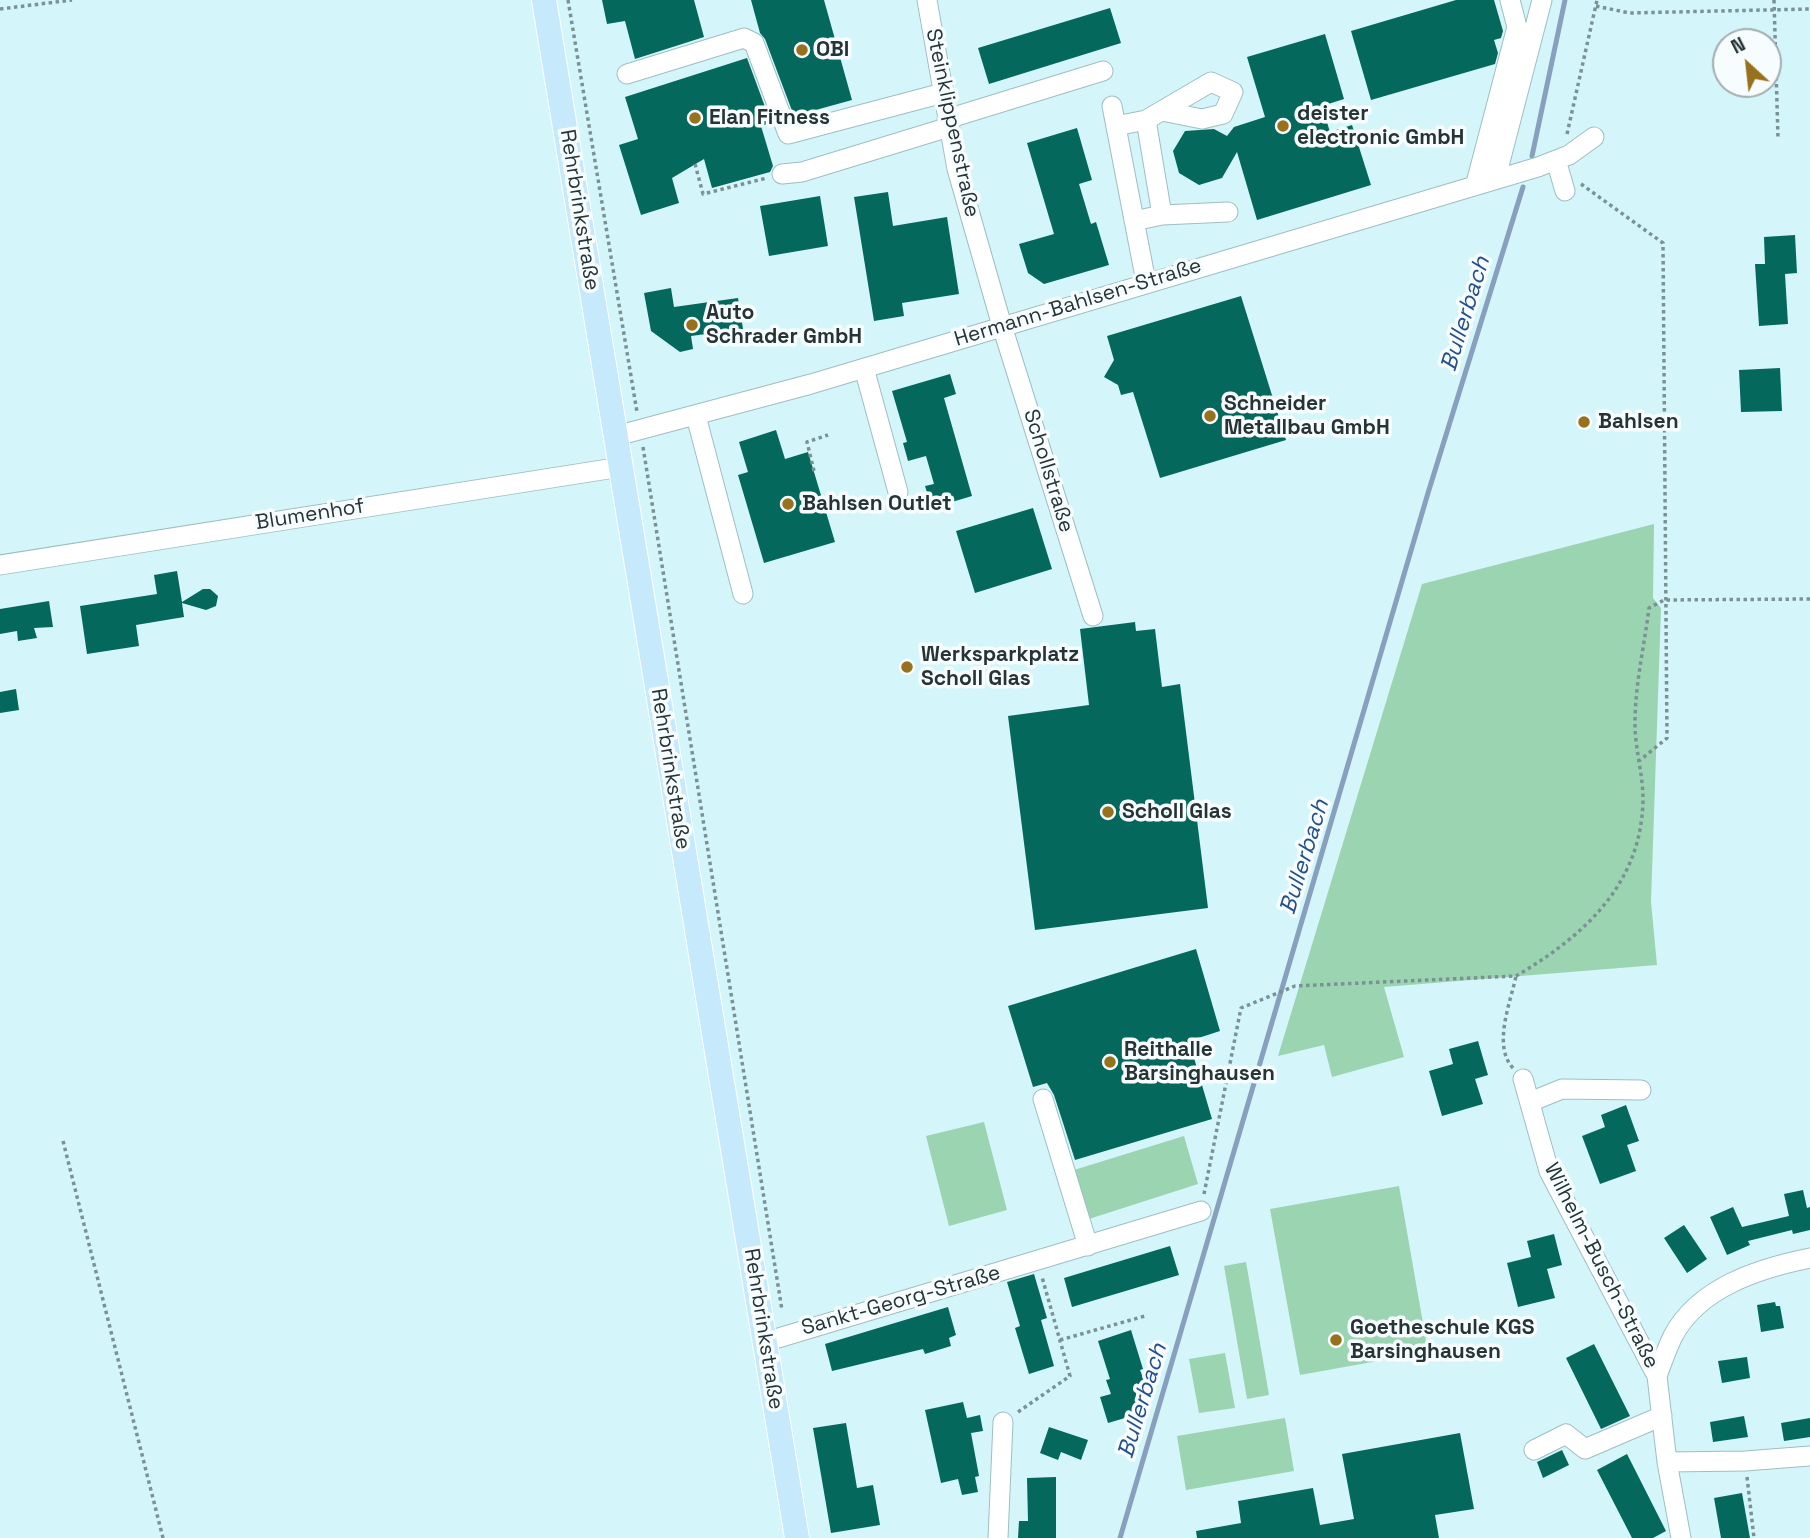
<!DOCTYPE html>
<meta charset="utf-8">
<style>
body{margin:0}
#map{position:relative;width:1810px;height:1538px;overflow:hidden;background:#d4f6fb;font-family:"Space Grotesk",sans-serif}
canvas{display:block}
.north{position:absolute;left:1712px;top:28px;width:70px;height:70px;box-sizing:border-box;background:#f7fdfe;border:2px solid #a4adae;border-radius:50%;rotate:333deg;font-size:19px;font-weight:700;line-height:28px;text-align:center;color:#273436}
.north::after{content:'';display:block;margin:auto;width:24px;height:32px;background:#98711c;clip-path:polygon(50% 0,100% 100%,50% 72%,0 100%)}
</style>
<div id="map">
<canvas width="1810" height="1538"></canvas>
<div class="north">N</div>
</div>
<script>
const c = document.querySelector('canvas').getContext('2d');
c.lineJoin = 'round';
function fillPath(path, color) {
  c.fillStyle = color;
  c.fill(path, 'evenodd');
}
function trace(path, color, width, dash) {
  c.strokeStyle = color;
  c.lineWidth = width;
  c.lineCap = dash ? 'butt' : 'round';
  c.setLineDash(dash || []);
  c.stroke(path);
}
function write(font, color, halo, rows, align = 'center') {
  c.font = font + ' "Space Grotesk",sans-serif';
  c.lineWidth = 7;
  c.setLineDash([]);
  c.textBaseline = 'middle';
  c.strokeStyle = halo;
  c.fillStyle = color;
  for (const [text, x, y, turn = 0] of rows) {
    c.save();
    c.translate(x, y);
    c.rotate((+turn || 0) * Math.PI / 180);
    c.textAlign = isNaN(turn) ? turn : align;
    if (halo) c.strokeText(text, 0, 0);
    c.fillText(text, 0, 0);
    c.restore();
  }
}
const green = new Path2D(`
 M1654 524 1653 598 1661 608 1651 902 1657 965 1384 987 1404 1057 1332 1077 1324 1045 1278 1056 1422 584Z
 M984 1122 1007 1210 949 1226 926 1136Z
 M1184 1136 1198 1184 1089 1219 1074 1170Z
 M1399 1186 1428 1352 1300 1375 1270 1209Z
 M1246 1262 1269 1395 1247 1399 1224 1266Z
 M1225 1353 1235 1408 1199 1413 1189 1359Z
 M1285 1418 1294 1471 1186 1490 1177 1436Z`);
const stream = new Path2D(`
 M1532 156 1565 0
 M1120 1538 1428 493 1523 187`);
const building = new Path2D(`
 M602 0H694L704 37 635 59 625 21 607 24Z
 M751 0H824L852 100 794 116 765 39 760 33Z
 M1456 0H1494L1503 31 1501 38 1494 40 1498 53 1495 64 1371 100 1351 31Z
 M1110 8 1121 43 989 84 978 48Z
 M1325 34 1344 99 1322 106 1330 132 1352 125 1371 185 1257 220 1237 152 1222 178 1199 185 1179 173 1173 151 1185 131 1214 129 1227 136 1234 127 1265 117 1247 57Z
 M747 58 771 123 761 126 773 166 770 172 712 188 704 159 672 178 679 203 641 215 619 145 638 139 625 97Z
 M1077 128 1092 180 1079 184 1091 224 1096 222 1109 265 1044 284 1028 273 1019 244 1054 234 1027 143Z
 M888 192 893 226 947 217 959 294 902 303 904 316 874 321 854 197Z
 M820 196 828 246 769 256 760 206Z
 M1795 235 1797 273 1785 274 1788 324 1759 326 1755 264H1765L1764 237Z
 M671 288 674 307 738 298 743 329 691 336 693 349 680 352 651 331 644 293Z
 M1241 296 1286 440 1160 478 1133 392 1121 395 1118 385 1104 377 1114 360 1107 336Z
 M1780 368 1782 411 1741 412 1739 370Z
 M950 374 956 394 944 398 972 496 932 508 925 486 934 484 926 456 908 461 903 443 907 442 892 391Z
 M776 430 785 459 808 452 835 542 764 563 738 475 748 472 739 442Z
 M1033 508 1052 569 975 593 956 531Z
 M177 571 182 602 203 589H210L218 596 216 606 206 610 182 603 184 617 136 625 139 646 87 654 80 606 157 594 154 575Z
 M49 601 53 627 34 628 37 638 18 641 17 631 0 634V609Z
 M1135 622 1136 631 1155 629 1162 687 1180 684 1208 908 1035 930 1008 716 1089 705 1080 629Z
 M16 689 19 710 0 713V692Z
 M1196 949 1220 1031 1189 1041 1212 1119 1075 1160 1054 1095 1047 1083 1033 1087 1008 1006Z
 M1478 1041 1488 1075 1475 1079 1483 1104 1442 1116 1429 1071 1453 1064 1449 1049Z
 M1626 1105 1639 1141 1627 1145 1636 1171 1600 1184 1582 1136 1605 1127 1601 1115Z
 M1803 1190 1807 1208 1810 1207V1230L1793 1234 1792 1230 1748 1241 1750 1245 1727 1255 1710 1217 1733 1207 1742 1227 1789 1216 1784 1194Z
 M1684 1225 1707 1259 1687 1273 1664 1238Z
 M1554 1234 1562 1265 1547 1269 1555 1298 1518 1307 1507 1263 1531 1257 1527 1241Z
 M1170 1246 1179 1275 1072 1307 1064 1278Z
 M1034 1274 1047 1318 1041 1320 1054 1366 1029 1374 1015 1328 1020 1326 1007 1282Z
 M1775 1302 1776 1306H1780L1784 1328 1761 1332 1757 1305Z
 M948 1307 956 1335 949 1338 951 1346 925 1354 923 1349 832 1371 825 1344Z
 M1131 1330 1143 1369 1140 1370 1145 1383 1134 1386 1142 1413 1108 1423 1100 1397 1111 1394 1106 1380 1110 1379 1098 1341Z
 M1594 1344 1630 1416 1601 1429 1566 1358Z
 M1747 1357 1750 1378 1722 1383 1718 1361Z
 M963 1402 967 1418 980 1415 983 1431 971 1433 979 1476 975 1477 978 1492 962 1495 958 1479 941 1483 925 1410Z
 M1744 1416 1748 1437 1713 1442 1710 1422Z
 M1810 1418V1437L1784 1441 1781 1423Z
 M846 1423 857 1488 873 1485 880 1525 831 1533 813 1428Z
 M1049 1427 1088 1440 1081 1460 1061 1452 1058 1460 1040 1453Z
 M1460 1433 1474 1509 1435 1515 1439 1538H1197L1196 1531 1241 1523 1238 1501 1313 1488 1320 1525 1354 1519 1342 1454Z
 M1562 1450 1569 1465 1543 1478 1537 1462Z
 M1627 1454 1666 1531 1653 1538H1632L1597 1470Z
 M1056 1477V1538H1018L1019 1521H1028L1027 1478Z
 M1742 1493 1750 1538H1721L1714 1498Z`);
const path = new Path2D(`
 M568 0 637 412
 M1774 0 1778 138
 M1596 6 1629 13 1810 9
 M0 9 72 0
 M1567 134 1597 0
 M695 164 703 194 767 178
 M1581 184 1663 243 1667 738 1639 761
 M643 447 782 1310
 M814 471 807 442 828 435
 M1513 1068C1492 1046 1511 1001 1516 976
 M63 1141 163 1538
 M1204 1194 1241 1008 1295 986 1516 976C1584 936 1642 884 1643 799 1643 774 1635 749 1635 724 1635 684 1644 648 1649 608L1664 600 1810 599
 M1060 1340 1145 1316
 M1018 1412 1070 1376 1042 1277
 M1747 1477 1754 1538`);
const minor = new Path2D(`
 M927 0 957 169 1002 326 1093 616
 M627 74 744 38 754 43 788 134 943 93
 M1112 106 1146 282
 M947 119 1103 71
 M1146 120 1211 82 1233 92 1223 114 1202 119 1162 111
 M1116 126 1146 120 1162 215
 M1556 160 1565 191
 M782 174 802 172 949 127
 M1496 177 1542 0
 M1476 183 1517 27 1510 0
 M1134 221 1162 215 1228 212
 M864 368 898 492
 M696 416 743 594
 M616 436 811 384 1538 167 1569 155 1594 137
 M0 565 621 467
 M1523 1079 1549 1171 1657 1376 1667 1462 1681 1538
 M1043 1099 1088 1246
 M1530 1102 1562 1089 1641 1090
 M765 1342 1201 1211
 M1657 1376C1662 1363 1667 1348 1673 1336 1699 1287 1760 1268 1810 1258
 M1534 1450 1566 1434 1585 1449 1662 1416
 M1667 1462 1745 1461 1810 1456
 M998 1538 1003 1422`);
const major = new Path2D(`
 M544 0 797 1538`);
const markers = [
 [802,50,7,"#98711c"],
 [695,118,7,"#98711c"],
 [1283,126,7,"#98711c"],
 [692,325,7,"#98711c"],
 [1210,416,7,"#98711c"],
 [1584,422,7,"#98711c"],
 [788,504,7,"#98711c"],
 [907,667,7,"#98711c"],
 [1108,812,7,"#98711c"],
 [1110,1062,7,"#98711c"],
 [1336,1340,7,"#98711c"]
];
const poiNames = [
 ["OBI",816,50],
 ["deister",1297,114],
 ["electronic GmbH",1297,138],
 ["Elan Fitness",709,118],
 ["Auto",706,313],
 ["Schrader GmbH",706,337],
 ["Schneider",1224,404],
 ["Metallbau GmbH",1224,428],
 ["Bahlsen",1598,422],
 ["Bahlsen Outlet",802,504],
 ["Werksparkplatz",921,655],
 ["Scholl Glas",921,679],
 ["Scholl Glas",1122,812],
 ["Reithalle",1124,1050],
 ["Barsinghausen",1124,1074],
 ["Goetheschule KGS",1350,1328],
 ["Barsinghausen",1350,1352]
];
const streetNames = [
 ["Steinklippenstraße",952,123,78],
 ["Rehrbrinkstraße",579,210,81],
 ["Hermann-Bahlsen-Straße",1078,303,-17],
 ["Schollstraße",1048,471,73],
 ["Blumenhof",310,515,-9],
 ["Rehrbrinkstraße",670,769,81],
 ["Wilhelm-Busch-Straße",1601,1266,63],
 ["Sankt-Georg-Straße",901,1301,-16],
 ["Rehrbrinkstraße",763,1329,81]
];
const waterNames = [
 ["Bullerbach",1466,314,-73],
 ["Bullerbach",1305,857,-73],
 ["Bullerbach",1143,1401,-73]
];
fillPath(green, '#9bd4b1');
trace(stream, '#889fbd', 5);
fillPath(building, '#05685d');
trace(minor, '#9ebec3', 21);
trace(major, '#fff', 26);
trace(path, '#7b9295', 3.5, [3.5, 3.5]);
trace(minor, '#fff', 19);
trace(major, '#c7e9fc', 24);
for (const [x, y, r, color] of markers) {
  const dot = new Path2D();
  dot.arc(x, y, r, 0, 2 * Math.PI);
  c.fillStyle = color;
  c.fill(dot);
  trace(dot, '#f7fdfe', 2.5);
}
write('bold 21px', '#273436', '#f7fdfe', poiNames, 'left');
write('21px', '#273436', '#f7fdfe', streetNames);
write('italic 23px', '#264f8d', '#f7fdfe', waterNames);
</script>
